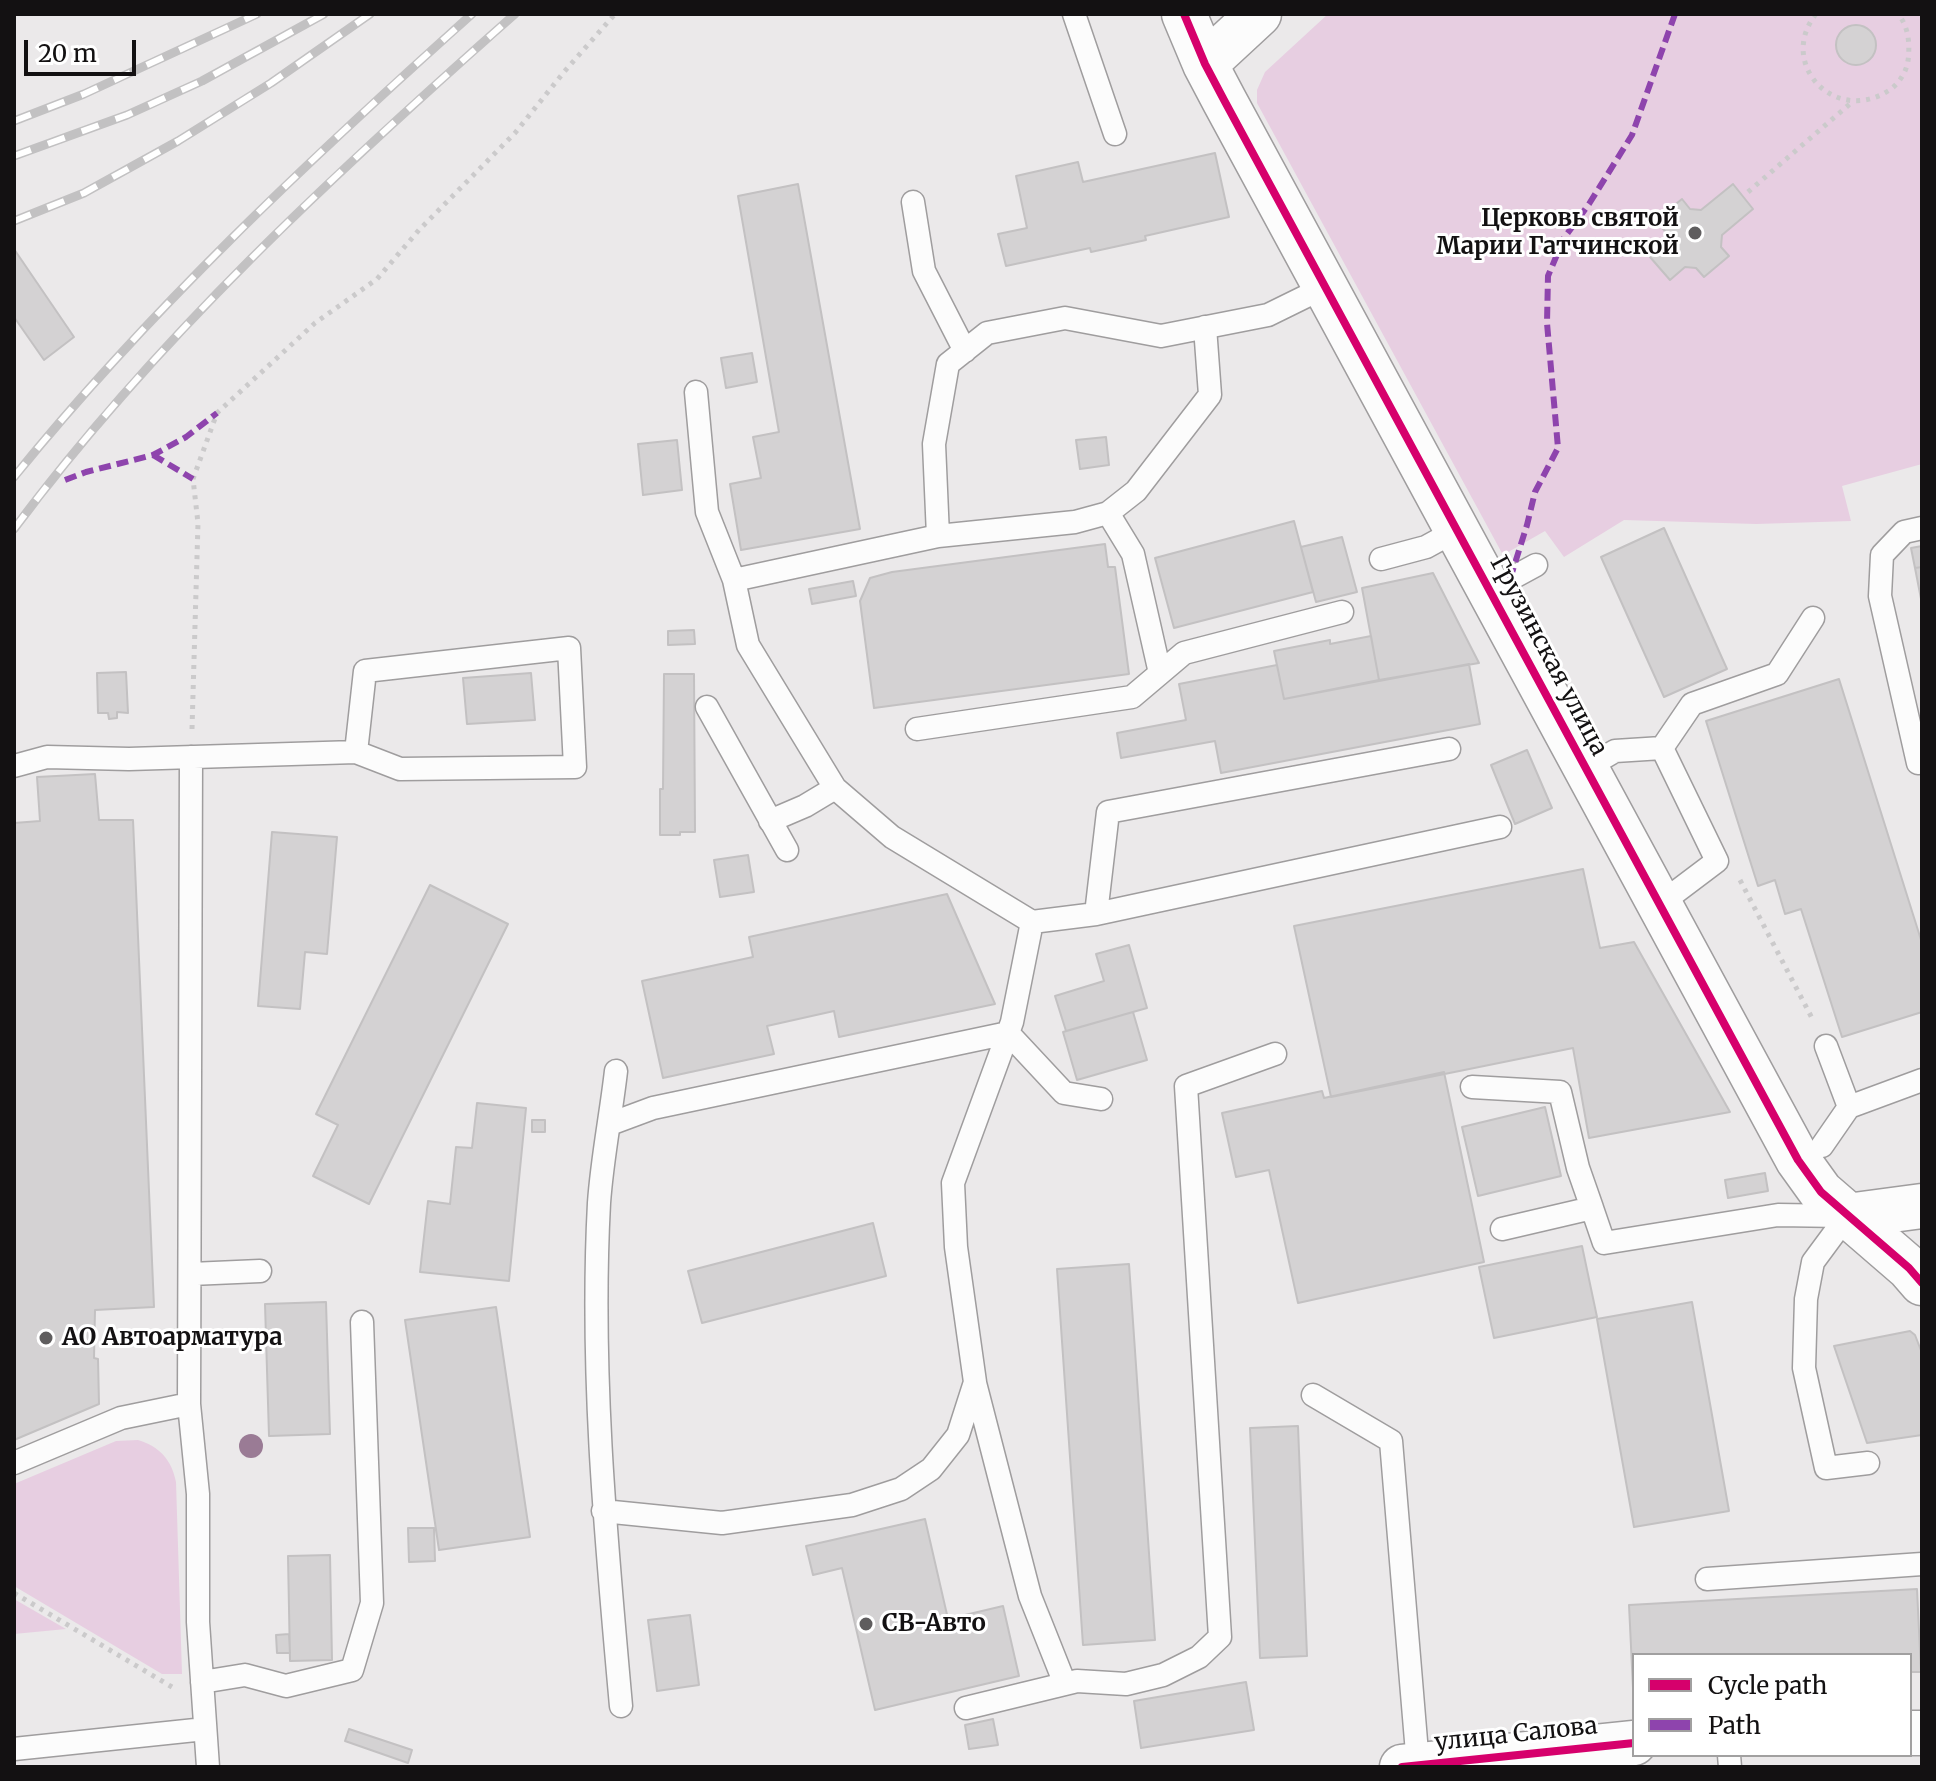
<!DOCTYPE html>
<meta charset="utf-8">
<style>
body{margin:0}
#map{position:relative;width:1936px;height:1781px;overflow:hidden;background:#ebe9ea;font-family:Merriweather,serif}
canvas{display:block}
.frame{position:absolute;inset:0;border:16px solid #131112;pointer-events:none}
.legend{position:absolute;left:1632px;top:1653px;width:280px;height:104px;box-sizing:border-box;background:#fff;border:2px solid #a1a0a0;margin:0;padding:10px 14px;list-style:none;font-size:24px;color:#131112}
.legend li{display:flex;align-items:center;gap:16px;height:40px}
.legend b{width:40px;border:2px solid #a1a0a0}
.scale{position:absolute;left:24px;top:40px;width:112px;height:36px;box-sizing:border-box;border:4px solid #131112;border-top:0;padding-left:10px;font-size:24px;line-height:28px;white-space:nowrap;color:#131112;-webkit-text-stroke:6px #fff;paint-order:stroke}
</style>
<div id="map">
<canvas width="1936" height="1781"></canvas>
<div class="frame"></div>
<ul class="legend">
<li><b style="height:10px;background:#d6006c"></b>Cycle path</li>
<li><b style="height:10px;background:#8e44ad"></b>Path</li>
</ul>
<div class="scale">20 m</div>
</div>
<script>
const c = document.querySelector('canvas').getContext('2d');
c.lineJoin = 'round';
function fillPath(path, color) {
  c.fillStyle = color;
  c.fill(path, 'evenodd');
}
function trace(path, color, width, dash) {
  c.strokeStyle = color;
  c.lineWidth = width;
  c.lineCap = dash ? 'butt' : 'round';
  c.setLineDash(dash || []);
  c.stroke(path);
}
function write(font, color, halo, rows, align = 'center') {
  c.font = font + ' Merriweather,serif';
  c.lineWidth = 6;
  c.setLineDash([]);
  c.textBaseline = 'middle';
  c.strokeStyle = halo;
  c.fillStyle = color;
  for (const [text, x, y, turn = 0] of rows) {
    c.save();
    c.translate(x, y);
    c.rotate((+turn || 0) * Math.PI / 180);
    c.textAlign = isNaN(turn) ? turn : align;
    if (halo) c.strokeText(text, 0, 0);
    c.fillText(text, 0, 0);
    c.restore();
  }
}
const green = new Path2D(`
 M1328 14H1922V464L1842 486 1851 521 1756 524 1624 520 1564 557 1545 531 1503 555 1257 103V90L1265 72Z
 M138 1440C159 1446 172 1460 176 1482L182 1674H162L14 1586V1484L116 1441Z
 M14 1599 66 1629 14 1634Z`);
const building = new Path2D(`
 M1836 45a20 20 0 1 1 40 0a20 20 0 1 1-40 0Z
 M1215 153 1229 217 1145 236 1146 240 1091 252 1090 248 1006 266 998 234 1027 228 1016 176 1078 162 1083 182Z
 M798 184 860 529 741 550 730 484 761 478 753 437 779 432 738 196Z
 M1733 184 1753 209 1722 235 1721 247 1729 256 1704 277 1696 268 1685 267 1670 280 1650 257 1664 244 1665 231 1655 221 1682 199 1690 209 1701 210Z
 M14 249 74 337 44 360 14 317Z
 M752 353 757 382 726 388 721 358Z
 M1106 437 1109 465 1080 469 1076 440Z
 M677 440 682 490 643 495 638 444Z
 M1294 521 1313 592 1174 628 1155 558Z
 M1664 528 1727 669 1664 697 1601 557Z
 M1342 537 1357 592 1316 602 1301 547Z
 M1105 544 1108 567H1115L1129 674 874 708 860 601 870 578 892 572Z
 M1922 546V567L1915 568 1911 548Z
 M1922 567V604L1915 568Z
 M1433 573 1479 663 1379 680 1362 588Z
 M853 581 856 596 812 604 809 589Z
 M694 630 695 644 668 645V631Z
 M1371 636 1379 680 1284 699 1274 651 1330 640V644Z
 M1469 664 1480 724 1221 773 1215 741 1121 758 1117 733 1186 720 1179 684 1277 665 1284 699Z
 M126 672 128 713 117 712V718L109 719 108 713H98L97 673Z
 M531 673 535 720 467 724 463 678Z
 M664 674H694L695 832H680V835H660V789H663Z
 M1839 679 1922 943V1012L1842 1037 1801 909 1785 914 1775 880 1758 886 1706 721Z
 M1527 750 1552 808 1515 824 1491 765Z
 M95 774 99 820H133L154 1307 95 1310 94 1358 98 1359 99 1404 14 1440V823L40 821 37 777Z
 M272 832 337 837 327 954 305 952 300 1009 258 1006Z
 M748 855 754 892 720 897 714 860Z
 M1583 869 1600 948 1634 942 1730 1112 1589 1138 1573 1048 1331 1097 1294 926Z
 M430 885 508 924 369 1204 313 1176 338 1125 316 1114Z
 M947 894 995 1004 839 1037 834 1011 767 1026 774 1054 663 1078 642 981 753 957 749 937Z
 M1129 945 1147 1008 1066 1031 1055 996 1104 981 1096 954Z
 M1133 1012 1147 1060 1077 1080 1063 1032Z
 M1444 1072 1484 1262 1298 1303 1269 1170 1236 1177 1222 1113 1322 1091 1324 1098Z
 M477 1103 526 1108 509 1281 420 1272 428 1201 450 1204 456 1147 472 1148Z
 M1545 1107 1561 1176 1478 1196 1462 1127Z
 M532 1120H545V1132H532Z
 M1765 1173 1768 1191 1728 1198 1725 1180Z
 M873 1223 886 1276 702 1323 688 1271Z
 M1582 1246 1597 1317 1494 1338 1479 1267Z
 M1129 1264 1155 1640 1083 1645 1057 1269Z
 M326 1302 330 1434 269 1436 265 1304Z
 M1692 1302 1729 1511 1634 1527 1597 1319Z
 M496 1307 530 1537 439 1550 405 1320Z
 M1910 1331 1915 1335 1922 1353V1435L1867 1443 1834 1346Z
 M1298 1426 1307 1656 1260 1658 1250 1428Z
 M925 1519 948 1619 1003 1606 1019 1676 875 1710 842 1568 813 1575 806 1546Z
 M408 1528H434L435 1561 409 1562Z
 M330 1555 332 1660 290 1661 288 1556Z
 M1917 1589 1921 1672H1910V1655H1634L1633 1688 1629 1605Z
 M690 1615 699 1685 657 1691 648 1620Z
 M289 1634 290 1653H277L276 1635Z
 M1246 1682 1254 1730 1141 1748 1134 1701Z
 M993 1719 998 1745 969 1749 965 1725Z
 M349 1729 412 1750 408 1763 345 1741Z`);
const path = new Path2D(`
 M1816 14C1777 63 1834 125 1888 91 1898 85 1906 73 1908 61 1910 45 1909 27 1898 14
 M1748 192 1851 103
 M192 729 198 523 193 479 217 413 315 323 377 279 419 230 515 133 564 72 615 14
 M1740 880 1813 1020
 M14 1593 172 1687`);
const lane = new Path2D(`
 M1074 14 1115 134
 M913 202 924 271 965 351
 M696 392 707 512 734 580 748 645 835 788 892 837 1032 922 1096 914
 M1108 513 1133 554 1160 673
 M1922 528 1904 532 1882 555 1880 596 1918 763 1922 762
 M938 536 934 444 948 364 987 333 1065 318 1161 336 1268 315 1325 287
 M1381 559 1426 547 1457 530
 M734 580 938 536 1075 522 1108 513 1136 491 1210 395 1205 327
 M1490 590 1536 565
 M707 707 787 850
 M917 729 1132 697 1184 653 1342 612
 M1449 749 1108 812 1096 914 1500 827
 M191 757 189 1404 198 1494V1622L208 1767
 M14 766 47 757 129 759 356 752 400 769 575 767 569 648 365 671 356 752
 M1586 768 1615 751 1662 748 1692 704 1777 674 1813 618
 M770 821 805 806 835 788
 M1660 904 1717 861 1662 748
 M1826 1046 1849 1107
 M616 1071C611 1115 602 1159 599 1203 590 1371 606 1539 621 1706
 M1472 1087 1560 1092 1578 1168 1592 1208
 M610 1124 653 1108 1008 1033 1064 1093 1101 1099
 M1822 1146 1849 1107 1922 1080
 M1847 1216 1813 1262 1806 1299 1804 1368 1826 1468 1868 1463
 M1502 1229 1592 1208 1604 1243 1778 1215 1842 1216
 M191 1274 260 1271
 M975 1383 1030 1596 1065 1684
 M1313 1395 1391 1441 1418 1765
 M14 1463 121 1418 189 1404
 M603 1511 722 1523 852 1505 901 1489 931 1469 958 1435 975 1382 956 1247 953 1183 1012 1022 1032 922
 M1707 1579 1922 1564
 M202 1682 245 1675 286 1686 352 1670 372 1603 362 1322
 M966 1708 1077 1681 1126 1684 1163 1675 1199 1657 1220 1637 1186 1086 1275 1054
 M14 1749 205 1729
 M1729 1755 1730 1767`);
const street = new Path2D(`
 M1184 14 1205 64 1224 100 1798 1160 1821 1192 1909 1268 1922 1283
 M1205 64 1259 14
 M1847 1216 1922 1206
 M1910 1733H1922
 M1402 1767 1634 1743`);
const rail = new Path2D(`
 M14 121 84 94 257 14
 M14 156 127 115 202 81 324 14
 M14 221 84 193 178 141 271 83 370 14
 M14 477C151 308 310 159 472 14
 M14 529C158 336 336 172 515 14`);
const quiet = new Path2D(`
 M153 455 193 479
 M65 480 86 472 153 455 186 437 217 413
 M1510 579 1527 525 1535 492 1558 448 1547 323 1548 276 1564 238 1589 204 1632 135 1675 14`);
const cycleway = new Path2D(`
 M1184 14 1205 64 1224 100 1798 1160 1821 1192 1909 1268 1922 1283
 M1402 1767 1634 1743`);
const trees = [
 [251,1446]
];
const markers = [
 [1695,233,8,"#5f5d5e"],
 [46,1338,8,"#5f5d5e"],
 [866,1624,8,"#5f5d5e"]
];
const poiNames = [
 ["Церковь святой",1679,219,"right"],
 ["Марии Гатчинской",1679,247,"right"],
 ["АО Автоарматура",62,1338],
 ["СВ-Авто",882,1624]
];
const streetNames = [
 ["Грузинская улица",1548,656,62],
 ["улица Салова",1516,1735,-6]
];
fillPath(green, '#e7cee1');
fillPath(building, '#d4d2d3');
trace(building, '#c3c1c2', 2);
trace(lane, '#9f9d9e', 25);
trace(street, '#9f9d9e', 47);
trace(path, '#cbcacb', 5, [4, 6]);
trace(lane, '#fcfcfc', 22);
trace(street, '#fcfcfc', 44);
trace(rail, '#c2c1c2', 9);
trace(rail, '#fff', 6, [18]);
trace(quiet, '#8e44ad', 6, [12, 6]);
trace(cycleway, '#d6006c', 8);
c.fillStyle = '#9a7b95';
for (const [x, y] of trees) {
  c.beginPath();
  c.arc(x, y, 12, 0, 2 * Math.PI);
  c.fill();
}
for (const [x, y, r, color] of markers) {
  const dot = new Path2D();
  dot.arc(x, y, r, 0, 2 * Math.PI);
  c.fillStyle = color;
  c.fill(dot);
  trace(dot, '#fff', 3);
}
write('bold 24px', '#131112', '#fff', poiNames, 'left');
write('24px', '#131112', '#fff', streetNames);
</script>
